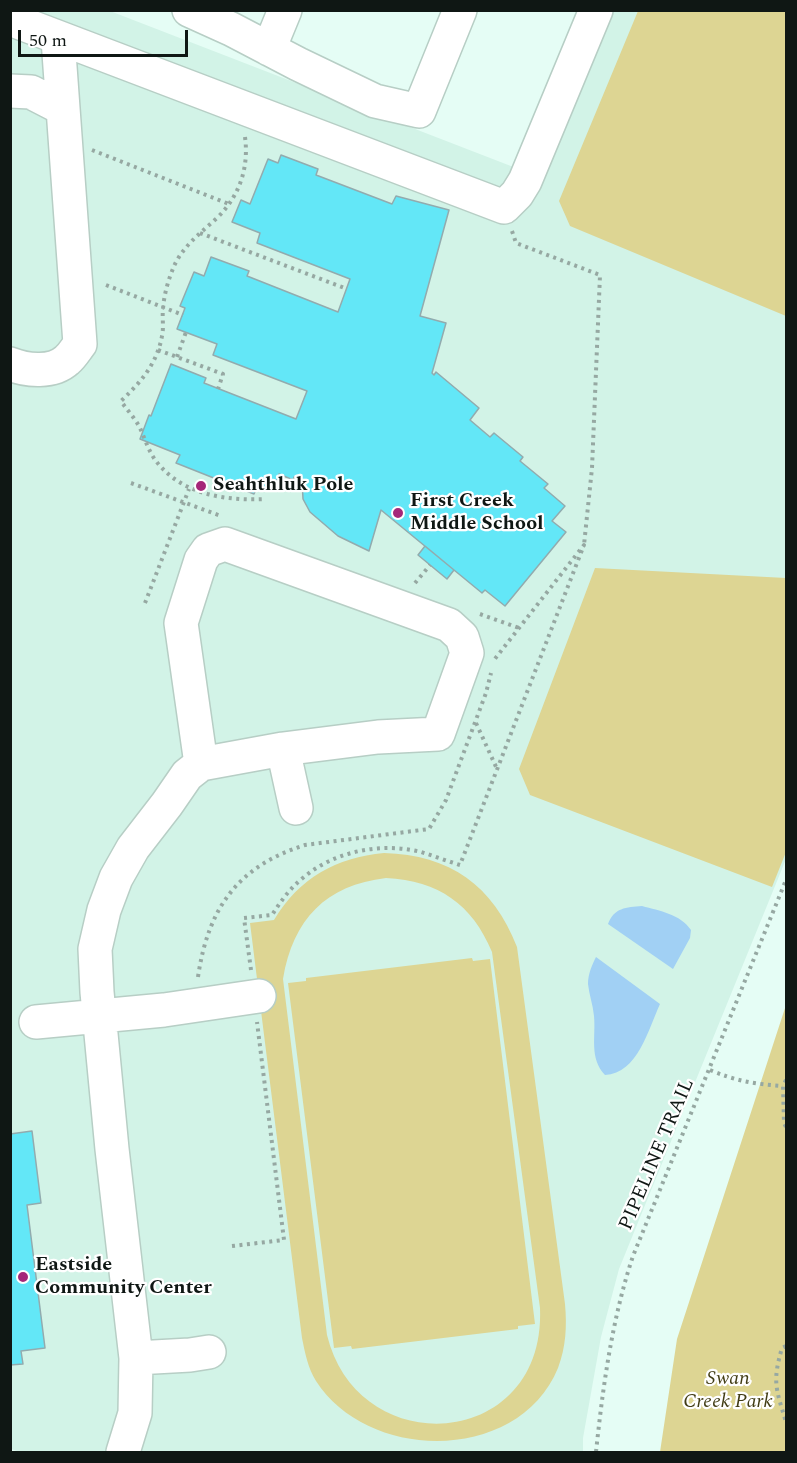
<!DOCTYPE html>
<style>
body{margin:0}
#map{position:relative;width:797px;height:1463px;overflow:hidden;background:#e5fdf5;font-family:Spectral,serif}
canvas{display:block}
.frame{position:absolute;inset:0;border:12px solid #0f1714;pointer-events:none}
.scale{position:absolute;left:18px;top:30px;width:170px;height:27px;box-sizing:border-box;border:3px solid #0f1714;border-top:0;padding-left:8px;font-size:18px;line-height:21px;white-space:nowrap;color:#0f1714;-webkit-text-stroke:4px #fff;paint-order:stroke}
</style>
<div id="map">
<canvas width="797" height="1463"></canvas>
<div class="frame"></div>
<div class="scale">50 m</div>
</div>
<script>
const c = document.querySelector('canvas').getContext('2d');
c.lineJoin = 'round';
function fillPath(path, color) {
  c.fillStyle = color;
  c.fill(path, 'evenodd');
}
function trace(path, color, width, dash) {
  c.strokeStyle = color;
  c.lineWidth = width;
  c.lineCap = dash ? 'butt' : 'round';
  c.setLineDash(dash || []);
  c.stroke(path);
}
function write(font, color, halo, rows, align = 'center') {
  c.font = font + ' Spectral,serif';
  c.lineWidth = 4.5;
  c.setLineDash([]);
  c.textBaseline = 'middle';
  c.strokeStyle = halo;
  c.fillStyle = color;
  for (const [text, x, y, turn = 0] of rows) {
    c.save();
    c.translate(x, y);
    c.rotate((+turn || 0) * Math.PI / 180);
    c.textAlign = isNaN(turn) ? turn : align;
    if (halo) c.strokeText(text, 0, 0);
    c.fillText(text, 0, 0);
    c.restore();
  }
}
const built = new Path2D(`
 M11 11H110L516 168 584 11H786V859L619 1269 601 1337 583 1438V1452H20L11 1449Z`);
const green = new Path2D(`
 M638 11H786V316L570 226 559 201Z
 M595 568 786 578V852L772 887 530 795 519 769Z
 M384 853C450 855 493 885 517 947L565 1304C567 1326 566 1347 558 1368 519 1463 369 1463 316 1381 308 1368 305 1353 302 1338L250 923 274 920C300 877 336 858 384 853ZM386 878C439 881 472 904 492 952L540 1308C546 1451 358 1463 327 1335L283 979C293 919 326 885 386 878Z
 M472 958 473 961 490 959 535 1324 518 1326V1329L352 1349 351 1346 334 1348 288 983 306 981V978Z
 M786 1005V1452H660L677 1339Z`);
const water = new Path2D(`
 M642 906C660 911 680 914 691 930L690 938 673 969 608 924C614 908 626 907 642 906Z
 M596 957 660 1004C648 1030 638 1073 605 1075 589 1058 596 1037 594 1016 593 1005 589 994 588 984 588 974 592 965 596 957Z`);
const building = new Path2D(`
 M281 155 318 169 316 175 392 204 396 196 449 210 420 316 446 323 432 373 434 375 436 372 479 408 470 420 490 437 494 433 523 457 520 461 548 484 544 488 565 506 552 521 566 532 505 606 485 590 482 593 381 510 369 551 338 536 310 512 303 499 302 480 294 477 293 480 279 474 273 491 258 485 254 494 176 463 180 455 140 439 149 415 151 416 171 364 206 378 204 383 296 419 307 391 213 355 217 344 177 329 185 308 180 306 194 272 204 276 211 257 249 271 247 276 338 312 350 279 257 243 260 233 232 222 241 200 250 204 268 159 278 163Z
 M425 546 454 570 447 579 418 555Z
 M32 1131 41 1203 27 1205 45 1348 21 1351 23 1364 10 1365V1134Z`);
const path = new Path2D(`
 M245 137C249 167 240 195 218 217 202 232 185 244 175 264 169 277 164 294 163 309 162 318 164 327 162 336 157 364 140 383 121 401 127 410 135 418 140 428 145 439 149 452 156 461 182 495 226 501 266 499
 M92 150 229 204
 M512 231 516 243 600 275 592 468 584 545
 M200 233 347 289
 M106 285 183 315
 M158 350 223 374 218 389
 M177 357 186 332
 M131 483 221 516
 M415 583 430 565
 M145 603 189 489
 M480 614 519 628
 M476 723 497 769
 M251 970 244 918 272 915C281 901 290 888 304 877 335 851 382 842 421 852 434 856 447 861 460 865L584 545 494 660
 M198 977C208 908 238 866 305 845L429 829 446 800 486 693 491 673
 M710 1070C736 1081 754 1084 783 1086
 M786 1080 783 1086 784 1123 786 1127
 M232 1246 284 1240 257 1022
 M786 1346 782 1348C772 1382 776 1389 786 1422
 M596 1452C603 1386 612 1319 633 1256L786 880`);
const minor = new Path2D(`
 M189 10 231 29 298 64 375 101 419 111 460 10
 M10 19 504 207 517 194 525 181 596 10
 M269 49 285 10
 M10 91 31 92 62 108
 M10 364C27 371 53 373 67 360 72 356 76 349 80 344L58 39
 M225 544 449 625 462 637 467 653 438 734 378 737 283 749 201 764 181 623 201 560 208 550Z
 M283 749 296 808
 M36 1022 164 1010 259 996
 M136 1358 190 1355 209 1352
 M123 1452 135 1413 136 1358 112 1149 97 992 95 949 104 910 116 878 133 848 167 804 187 775 201 764`);
const markers = [
 [201,486,6,"#a52779"],
 [398,513,6,"#a52779"],
 [23,1277,6,"#a52779"]
];
const poiNames = [
 ["Seahthluk Pole",213,486],
 ["First Creek",410,502],
 ["Middle School",410,525],
 ["Eastside",35,1266],
 ["Community Center",35,1289]
];
const streetNames = [
 ["PIPELINE TRAIL",658,1155,-67]
];
const parkNames = [
 ["Swan",728,1380],
 ["Creek Park",728,1403]
];
fillPath(built, '#d2f3e7');
fillPath(green, '#ddd593');
fillPath(water, '#a1d0f4');
fillPath(building, '#63e7f7');
trace(building, '#92abae', 1.5);
trace(minor, '#b7cec5', 36);
trace(path, '#96a8a2', 4, [3, 4.5]);
trace(minor, '#fff', 33);
for (const [x, y, r, color] of markers) {
  const dot = new Path2D();
  dot.arc(x, y, r, 0, 2 * Math.PI);
  c.fillStyle = color;
  c.fill(dot);
  trace(dot, '#fff', 2);
}
write('bold 20px', '#0f1714', '#fff', poiNames, 'left');
write('20px', '#0f1714', '#fff', streetNames);
write('italic 20px', '#423d15', '#fff', parkNames);
</script>
